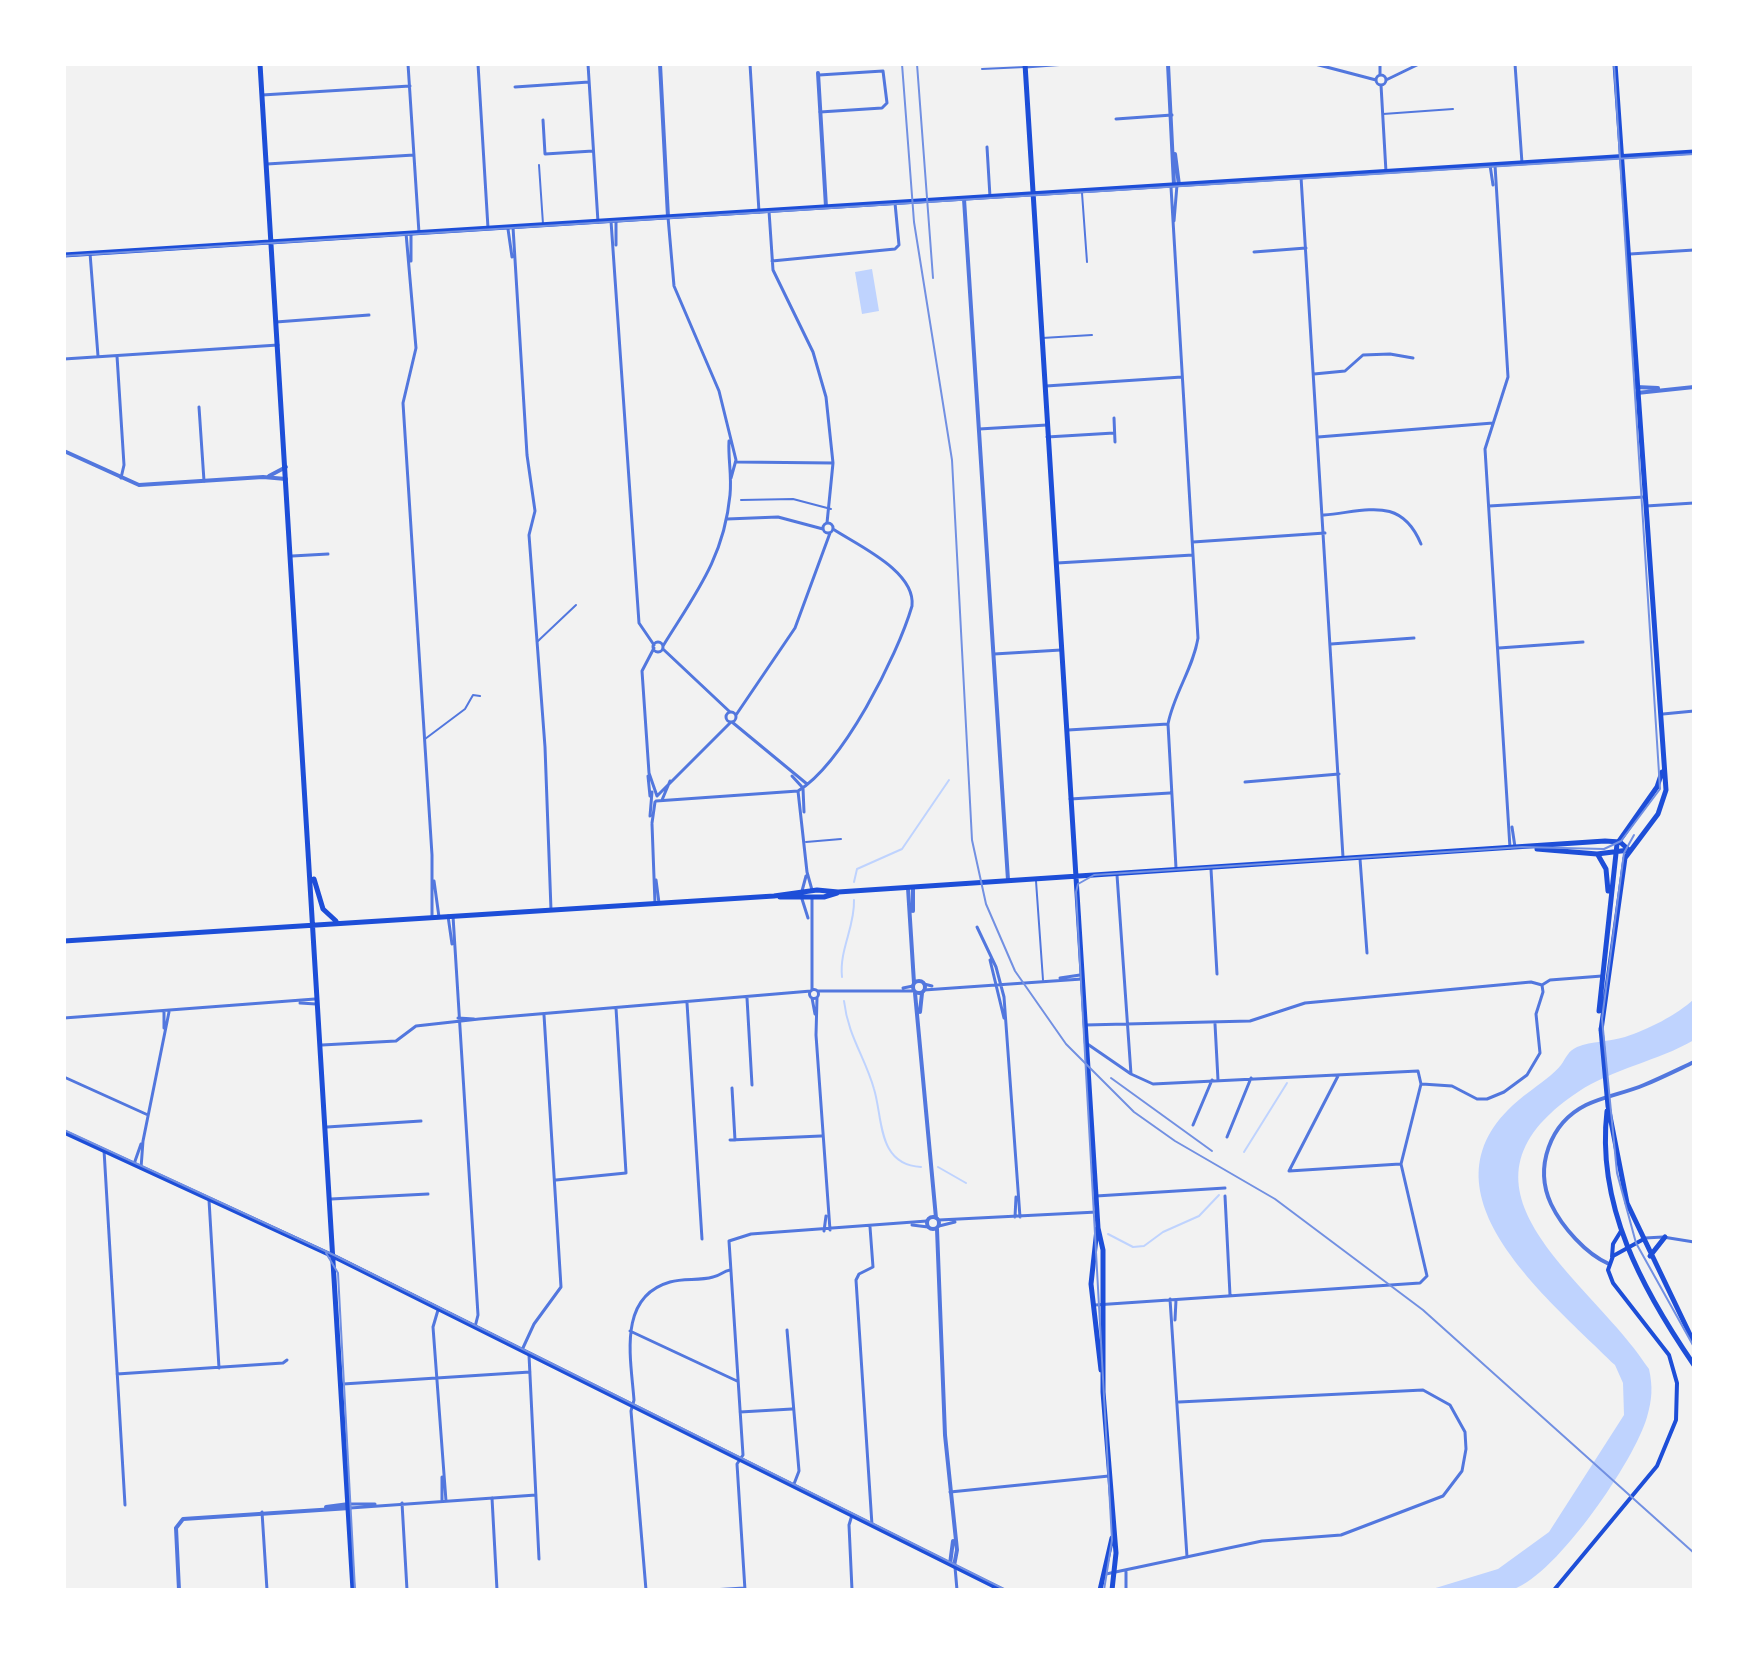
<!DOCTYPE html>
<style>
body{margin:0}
#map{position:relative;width:1758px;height:1654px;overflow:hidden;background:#f2f2f2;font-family:Rubik,sans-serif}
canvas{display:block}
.frame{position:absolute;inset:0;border:66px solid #fff;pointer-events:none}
</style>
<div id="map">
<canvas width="1758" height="1654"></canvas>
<div class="frame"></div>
</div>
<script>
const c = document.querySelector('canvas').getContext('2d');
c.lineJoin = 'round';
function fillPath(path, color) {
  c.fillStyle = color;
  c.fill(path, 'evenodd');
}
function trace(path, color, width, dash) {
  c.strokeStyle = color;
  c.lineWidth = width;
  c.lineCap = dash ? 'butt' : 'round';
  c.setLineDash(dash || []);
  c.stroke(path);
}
const water = new Path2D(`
 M872 269 879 311 862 314 855 272Z
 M1694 999V1040C1658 1061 1612 1069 1578 1092 1432 1189 1593 1280 1649 1369 1653 1387 1652 1400 1647 1417 1635 1460 1557 1574 1514 1589 1496 1596 1450 1590 1429 1590L1498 1569 1549 1532 1624 1415 1623 1383 1615 1365C1545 1295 1403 1184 1529 1092 1538 1085 1554 1074 1561 1065 1566 1058 1568 1051 1577 1047 1592 1041 1609 1042 1625 1037 1647 1030 1677 1015 1694 999Z`);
const stream = new Path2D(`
 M854 882 857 869 902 849 949 780
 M842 977C839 950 855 927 854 900
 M844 1001C848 1036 865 1057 874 1089 883 1118 877 1165 921 1167
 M1244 1152 1287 1083
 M938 1167 966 1183
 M1108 1234 1133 1247 1144 1246 1163 1232 1199 1216 1219 1195`);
const service = new Path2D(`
 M982 69 1025 67
 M1383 114 1453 109
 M539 165 543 224
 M1082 193 1087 262
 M1042 338 1092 335
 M741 500 793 499 831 509
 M538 641 576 605
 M425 739 465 709 473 695 480 696
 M806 842 841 839
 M1036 881 1043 980`);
const minor = new Path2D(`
 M408 64 419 233
 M478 64 488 228
 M588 64 598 222
 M750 64 759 212
 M1315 64 1376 80
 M1380 64V75
 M1515 64 1522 163
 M1026 67 1066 64
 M1376 80a5 5 0 1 1 10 0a5 5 0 1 1-10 0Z
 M819 75 883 71 887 103 882 108 820 112
 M1386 80 1419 64
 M1381 85 1386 172
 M515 87 589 82
 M262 95 410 86
 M1116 119 1172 115
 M543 120 545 154 593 151
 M987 147 990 197
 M267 164 414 155
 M1490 165 1493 185
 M1495 165 1508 377 1485 449 1510 848
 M1301 177 1343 857
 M1171 187 1198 638C1193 669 1174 693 1168 724L1176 868
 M769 211 773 270 813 352 826 397 833 463 827 523
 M668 217 674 286 719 391 736 460 731 478
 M611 221 639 623 654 645
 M1174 221 1177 185
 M513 227 527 455 535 511 529 535 545 747 551 910
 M508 229 512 257
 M406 233 416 348 403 403 432 855V917
 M616 245V221
 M1254 252 1306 248
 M90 253 98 356
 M1630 254 1694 250
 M411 261V233
 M772 261 895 249 899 245 895 203
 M276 322 369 315
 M117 356 124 465 121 478
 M64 359 278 345
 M1314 374 1345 371 1363 355 1390 354 1413 358
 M1046 386 1182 377
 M199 407 204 481
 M1114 418 1115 442
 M979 429 1047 425
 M1047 437 1114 433
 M1318 437 1493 423
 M737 462 833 463
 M1489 506 1644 497
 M1646 506 1694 503
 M1324 515C1368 511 1401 496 1421 544
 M727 519 778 517 823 529
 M823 528a5 5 0 1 1 10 0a5 5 0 1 1-10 0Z
 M1193 542 1325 533
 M292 556 328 554
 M1057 563 1193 555
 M653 647a5 5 0 1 1 10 0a5 5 0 1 1-10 0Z
 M1331 644 1414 638
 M663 646C695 594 724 558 730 495 732 474 728 460 729 441
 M654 648 642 671 649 773 657 796
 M1499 648 1583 642
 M663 649 730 712
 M994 654 1061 650
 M726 717a5 5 0 1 1 10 0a5 5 0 1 1-10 0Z
 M1663 714 1694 711
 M736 715 795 628 830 533
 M732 722 807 784
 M1068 730 1168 724
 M648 776 650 796
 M792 776 803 788 804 812
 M1245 782 1339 774
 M798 791C843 763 897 657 912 606 916 571 857 545 833 529
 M798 791 807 872 812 890
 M658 795 731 722
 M1070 799 1170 793
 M662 800 670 781
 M656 801 798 791
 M650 816 652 792
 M652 823 655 802
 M652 824 655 904
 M1512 827 1515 847
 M1360 859 1367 953
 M1211 869 1217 974
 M1117 875 1131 1074
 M656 880 659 903
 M434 881 439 917
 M802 891 806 876
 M802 899 808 918
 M448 916 452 944
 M453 916 478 1315 475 1327
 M977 927 996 967 1004 997 1020 1217
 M990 960 1004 1018
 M1060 978 1080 975
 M924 984 932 986
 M903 988 913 986
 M809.5 994a4.5 4.5 0 1 1 9 0a4.5 4.5 0 1 1-9 0Z
 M812 990V899
 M924 990 1082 979
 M818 991H913
 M747 998 752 1085
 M812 998 815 1014
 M817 998 816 1035 830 1230
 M300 1003 316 1004
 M687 1003 702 1239
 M164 1012V1028
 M64 1018 315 999
 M458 1018 474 1019
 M1215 1024 1218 1080
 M1085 1025 1250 1021 1305 1003 1531 982 1542 985 1550 980 1602 976
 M1086 1043 1131 1074 1153 1084 1418 1071 1421 1084 1401 1164 1427 1276 1420 1283 1095 1305
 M322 1045 396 1041 416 1026 479 1019 811 991
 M1338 1076 1289 1171 1400 1164
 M64 1077 148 1115
 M1422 1084 1452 1086 1477 1099H1487L1504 1092 1527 1075 1540 1053 1536 1014 1543 992 1542 985
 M732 1088 735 1140
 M1193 1125 1212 1080
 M327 1127 421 1121
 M1227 1137 1251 1078
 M730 1140 821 1136
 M104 1150 125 1505
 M134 1164 141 1144
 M141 1168 143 1141 169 1012
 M556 1180 626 1173 616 1008
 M1096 1196 1225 1188
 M1225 1196 1230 1295
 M331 1199 428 1194
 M209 1200 219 1368
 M1015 1217 1016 1197
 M939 1220 1097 1212
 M912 1225 928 1227
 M939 1226 955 1222
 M870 1227 873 1267 859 1274 856 1280 872 1525
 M824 1231 826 1216
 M1645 1238 1663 1237 1694 1242
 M1170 1299 1187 1557
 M438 1310 433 1327 446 1501
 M1175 1320 1176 1300
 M787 1330 799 1471 794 1484
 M630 1331 737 1381
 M522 1350 534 1324 561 1287 544 1015
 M529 1355 539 1559
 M117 1374 283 1363 287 1360
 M343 1384 530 1372
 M740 1412 792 1409
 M950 1492 1109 1476
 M492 1498 497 1590
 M442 1501V1477
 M402 1503 407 1590
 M351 1504H375
 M350 1508 536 1495
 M262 1512 267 1590
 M852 1515 849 1525 852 1590
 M955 1567 957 1590
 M1126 1570V1590
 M1106 1574 1262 1541 1341 1535 1443 1496 1462 1471 1466 1449 1465 1432 1450 1405 1423 1390 1179 1402
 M646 1590 631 1411 634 1400C631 1359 617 1297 670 1282 684 1278 699 1281 713 1277 720 1276 723 1271 730 1270
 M712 1590 744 1588
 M745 1590 737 1464 743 1455 729 1241 751 1234 927 1221`);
const tertiary = new Path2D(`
 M660 64 668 217
 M1168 64 1174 185
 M818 73 826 207
 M1175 154 1179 185
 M964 199 1008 880
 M1636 387 1658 388
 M1637 393 1694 387
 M64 451 139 485 263 477 286 479
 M269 476 286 467
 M908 888 914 983
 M913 888V911
 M913 987a6 6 0 1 1 12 0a6 6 0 1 1-12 0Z
 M915 993 936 1218
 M920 1012 922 993
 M927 1223a6 6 0 1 1 12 0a6 6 0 1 1-12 0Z
 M937 1229 945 1435 957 1550 954 1566
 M1609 1264C1586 1254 1562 1227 1551 1204 1534 1167 1550 1123 1586 1105 1605 1096 1625 1093 1644 1085 1661 1078 1677 1070 1694 1062
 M326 1507 349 1504
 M950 1564 953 1541
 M179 1590 176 1528 183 1519 350 1508`);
const secondary = new Path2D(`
 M1612 1257 1613 1244 1621 1231
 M1554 1590 1657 1466 1676 1420 1677 1383 1669 1355 1613 1283 1608 1270 1613 1256 1642 1240`);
const primary = new Path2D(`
 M260 64 353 1590
 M1025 64 1098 1228 1103 1250V1392
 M64 255 1694 152
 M1537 849 1597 854 1629 850
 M1598 855 1606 869 1608 891
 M314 879 323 909 336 921
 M780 897H824L837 893
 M64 941 774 896 817 890 838 892 1605 841 1620 842 1629 850
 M1599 1011 1617 844 1657 787 1662 772
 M1601 1029 1608 1106 1627 1203 1694 1343
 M1601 1030 1625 858 1658 814 1666 790 1615 64
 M1607 1111C1596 1205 1642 1289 1694 1365
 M64 1132 335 1257 1002 1590
 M1097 1229 1091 1284 1101 1370
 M1650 1256 1665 1237
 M1103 1392 1116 1553 1112 1590
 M1100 1590 1112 1538`);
const tram = new Path2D(`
 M64 256 1694 154
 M1634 835 1624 853 1602 1019 1617 1173 1636 1243 1694 1347
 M64 1130 336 1256 1006 1590
 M326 1253 338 1273 355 1590
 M1104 1590 1112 1540 1076 892 1078 884 1094 875 1522 847 1604 849 1621 841 1660 789 1614 64`);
const rail = new Path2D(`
 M902 64 914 222 952 460 972 840 986 904 1015 971 1066 1044 1134 1112 1175 1141 1275 1199 1423 1310 1694 1553
 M917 64 933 278
 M1111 1078 1212 1151`);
fillPath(water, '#bfd3fe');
trace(stream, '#bfd3fe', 2);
trace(service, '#5277de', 2);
trace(minor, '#5277de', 3);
trace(tertiary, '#5277de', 4);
trace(secondary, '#1d4ed8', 4);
trace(primary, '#1d4ed8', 5);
trace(tram, '#7290e2', 2);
trace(rail, '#7290e2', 2);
</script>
